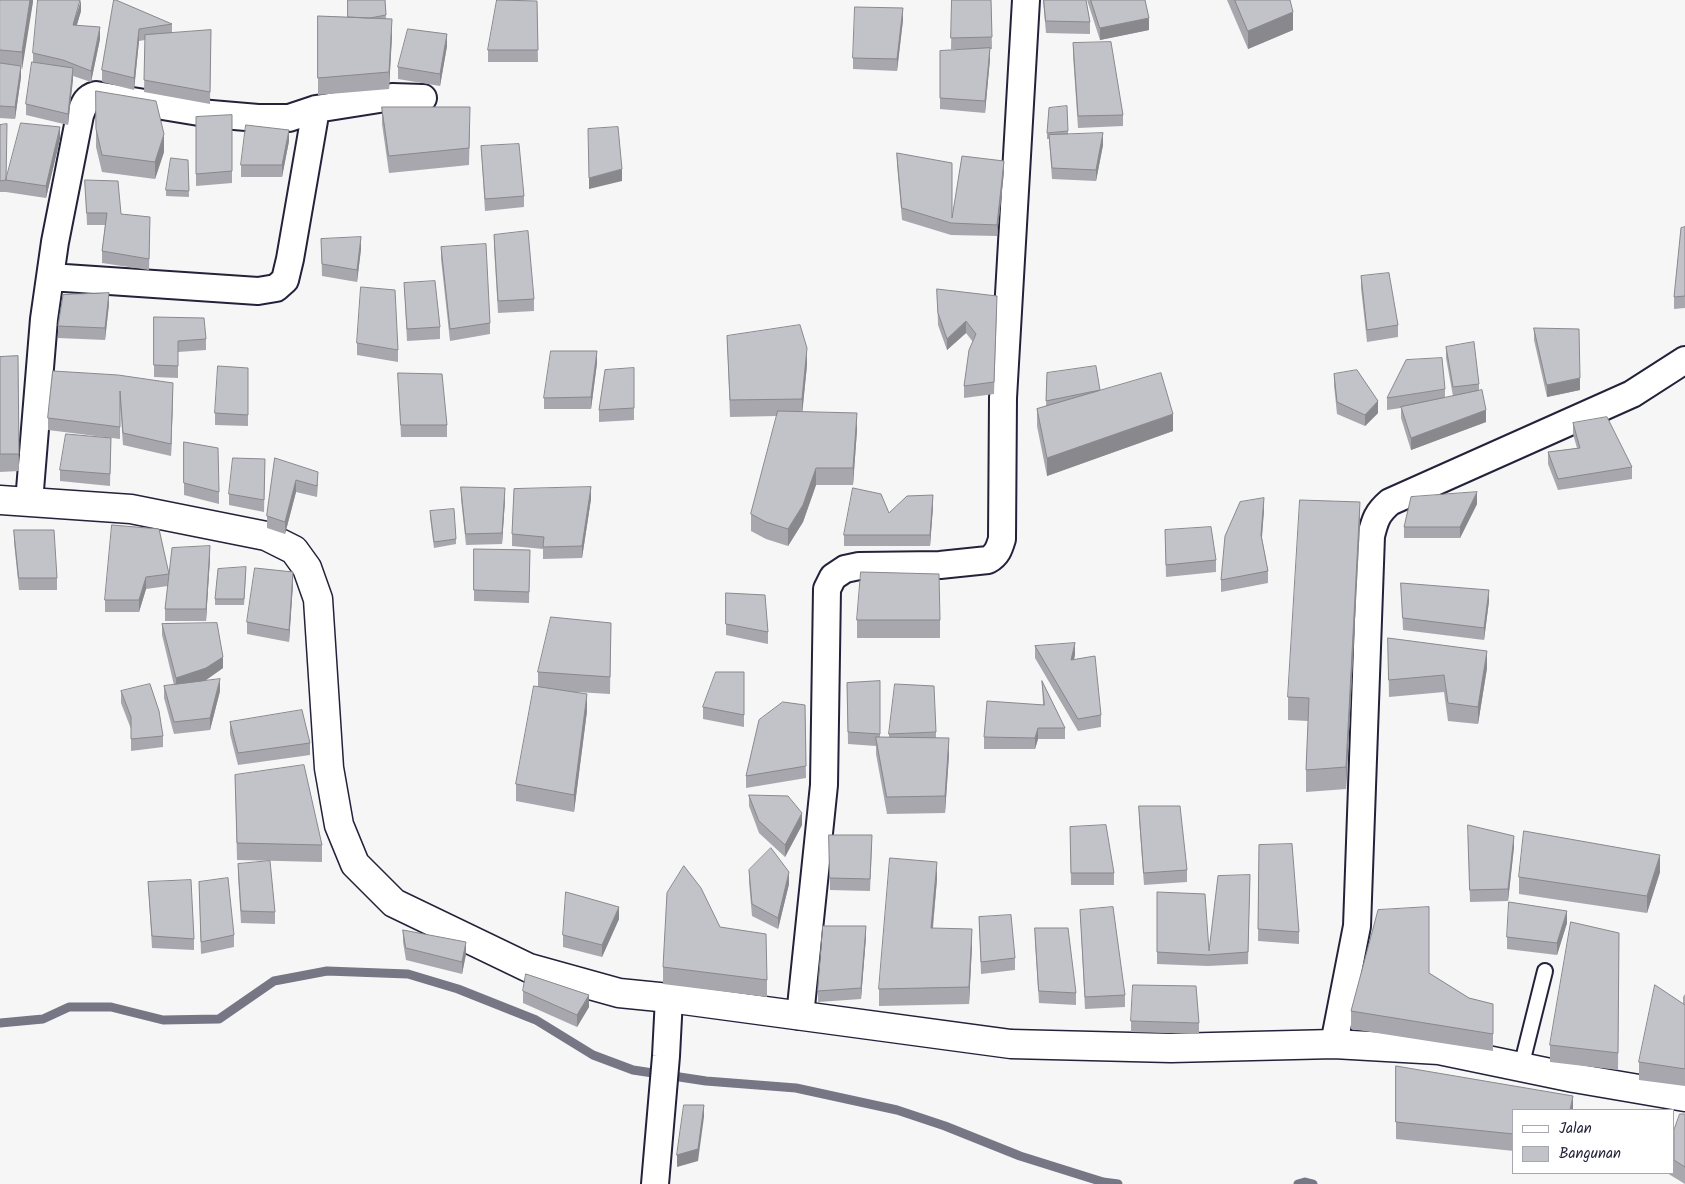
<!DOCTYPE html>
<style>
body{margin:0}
#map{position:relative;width:1685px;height:1184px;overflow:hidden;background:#f6f6f7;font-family:Kalam,sans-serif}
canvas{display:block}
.legend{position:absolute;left:1512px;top:1109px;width:162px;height:65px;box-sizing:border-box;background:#fff;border:1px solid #a7a7b1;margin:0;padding:6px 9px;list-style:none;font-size:15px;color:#22223b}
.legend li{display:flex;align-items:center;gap:10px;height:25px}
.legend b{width:25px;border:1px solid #a7a7b1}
</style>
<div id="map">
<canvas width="1685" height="1184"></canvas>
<ul class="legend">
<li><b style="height:6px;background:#fff"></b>Jalan</li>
<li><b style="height:14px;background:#c2c2c9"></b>Bangunan</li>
</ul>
</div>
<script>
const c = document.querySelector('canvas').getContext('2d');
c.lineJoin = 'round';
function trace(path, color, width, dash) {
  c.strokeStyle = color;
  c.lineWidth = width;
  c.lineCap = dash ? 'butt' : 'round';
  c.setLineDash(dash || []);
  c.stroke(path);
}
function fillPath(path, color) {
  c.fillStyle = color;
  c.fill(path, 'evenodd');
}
const stream = new Path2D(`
 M0 1023 43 1019 69 1007H111L163 1020 219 1019 274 981 327 971 408 974 458 989 536 1020 593 1055 633 1070 706 1081 796 1088 897 1110 945 1126 1020 1156 1103 1182 1118 1184
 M1298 1184 1305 1182 1313 1184`);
const lane = new Path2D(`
 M1521 1067 1545 971`);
const street = new Path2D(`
 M50 277 258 291 276 288 285 280 290 259 316 109
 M29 502 44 319 55 242 80 115C84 105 85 98 96 95L211 114 258 118H289L316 109 392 97 423 98
 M800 1016 824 785 827 589 833 577 845 569 859 566 940 565 988 560C997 555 999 549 1002 539L1003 398 1026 0
 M1334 1044 1357 926 1371 536C1375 520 1377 513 1390 502L1632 394 1685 360
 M655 1184 666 1056 669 998`);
const secondary = new Path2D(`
 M0 500 131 509 266 536 294 550 307 568 318 599 329 768 339 825 355 864 394 903 529 968 619 993 669 998 1011 1044 1171 1048 1334 1044 1439 1050 1574 1078 1685 1097`);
const wall = new Path2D(`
 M0 0H33L21 70V77L15 119 0 118Z
 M114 0 172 24V33L211 30 210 104 144 92 145 40 139 41 134 90 102 82V70Z
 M385 0 386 19 392 36 389 89 318 95V16L348 17Z
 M952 0H991L992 49H990V59L985 113 940 109V51L972 49H951Z
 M1043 0H1086L1090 22V34L1046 33Z
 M1087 0H1145L1149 30 1100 40Z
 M1227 0H1290L1293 30 1248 49Z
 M537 1 538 62H488V50Z
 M81 11 77 25 100 39 91 82 73 76 68 125 26 115V104L33 62V53Z
 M903 20 897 71 853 69V58Z
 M1073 43 1123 115V126L1078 128 1073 55Z
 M447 46 440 86 398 79V67Z
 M96 91 164 152 155 179 102 172 96 147Z
 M382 107 470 124 469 165 389 173 382 124Z
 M232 115V183L196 186V117Z
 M0 125 6 179 60 139 46 198 6 192H0Z
 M1068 131V135L1103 145 1096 181 1052 179 1049 139H1047V133Z
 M289 141 282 177H241V165Z
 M481 146 524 196V207L485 211Z
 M897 153 952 218 1004 172 997 236 951 235 902 220 897 164Z
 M188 160 189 197 166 196V190Z
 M85 180 121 214 150 228 149 270 102 263V251L105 225H87Z
 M1685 227V308L1674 309V297Z
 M494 235 534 299V311L498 313 494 247Z
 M321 239 361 249 357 282 322 276Z
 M441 247 490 323V334L450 341 441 259Z
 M1361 276 1398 325V337L1367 342 1361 288Z
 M404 283 440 327V339L407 341Z
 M937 289 997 308 994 394 964 398V386L973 342 966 333 947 350 938 325Z
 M109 304 105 340 58 338V326Z
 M154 317 206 339V350L178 352V378L154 377Z
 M1534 328 1580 390 1547 397 1534 340Z
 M727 336 807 365 802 412 857 430 853 485H816L803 522 788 546 766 539 751 531V514L777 416 730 417Z
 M357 343 398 350V362L357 355Z
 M1446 347 1479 384V391L1486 422 1411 450 1401 418V408L1387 410V398L1445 389V398L1453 396 1446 358Z
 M18 356 19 471 0 472V357Z
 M597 363 591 409H544V398Z
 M248 368V426L215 425V413Z
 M634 368V420L599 422V410Z
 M53 371 173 395 171 456 123 445 120 403V439L48 430V418Z
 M398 373 447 425V437H401Z
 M1047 373 1100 391 1173 431 1047 476 1037 426V409L1046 406Z
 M1334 374 1378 413 1365 426 1337 414 1334 385Z
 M1573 423 1632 467V479L1558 490 1548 464V452L1577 448 1573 434Z
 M111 438 110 486 60 481V470Z
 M184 442 219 492V504L184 495Z
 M275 458 318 484 317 497 296 492 285 534 267 528V516Z
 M265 459 264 512 229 505V494Z
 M461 487 505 500 502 544 466 545 461 499Z
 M591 499 582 558 543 559V549L512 546V534Z
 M1477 504 1460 538H1404V527Z
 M933 507 930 546H844V535L889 513Z
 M1264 510 1262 538 1268 571V583L1221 592V580Z
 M430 511 456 539V544L434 548 430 517Z
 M1360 525 1346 789 1306 792V770L1308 721 1288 720V697Z
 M159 529 169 575 210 558 206 621H165V609L168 586 146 589 139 612H105V600Z
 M14 530 57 578V590H19L14 542Z
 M1165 530 1216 560V572L1166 577Z
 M474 549 530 550 529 603 474 601Z
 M246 573 244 605H215V599Z
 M1401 583 1489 601 1484 640 1403 630Z
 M293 584 289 642 247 634V622Z
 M726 593 768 632V644L726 635Z
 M857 620H940V638H857Z
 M611 623 610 694 576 692 587 711 574 812 516 801V784L538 687V672Z
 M162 624 223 668 206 680 203 681 220 691 210 730 174 734 164 698V686L174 685 162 635Z
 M1388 638 1487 668 1478 724 1448 721 1444 692 1389 697Z
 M1035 646 1075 655 1074 659 1101 715V727L1078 731 1035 658Z
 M744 672V727L703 719V707Z
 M880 681V737H889V734L936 732V738L949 755 945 813 887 814 876 754V746L848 744 847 683Z
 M1042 681 1065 728V739H1038L1035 749H984V737L1043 705Z
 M121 691 163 736V747L131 751V729L121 703Z
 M805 705 806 778 746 788V776Z
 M230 722 310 743V755L238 765 230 734Z
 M235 775 322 845V862L237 860Z
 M749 795 802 825 785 857 759 833 749 806Z
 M1139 806 1187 870V882L1144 885 1139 818Z
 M1070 827 1114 873V885H1071Z
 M829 835 872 846 870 891 830 890Z
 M1468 836 1514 847 1508 901 1470 902Z
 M1259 845 1299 932V944L1258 941Z
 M238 864 275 912V924L241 923 238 876Z
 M749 870 789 884 778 929 752 916 749 882Z
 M1660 872 1647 913 1519 894V877Z
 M1250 875 1248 964 1208 966 1157 964V892L1209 951Z
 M937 879 933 928 972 946 969 1004 879 1006V989Z
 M148 882 194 939V950L152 948Z
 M199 882 234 935V947L201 954Z
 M1080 910 1125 995V1007L1085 1009Z
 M979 917 1015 958V970L981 974Z
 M619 919 602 957 563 947V935Z
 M1567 923 1557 955 1507 949V937Z
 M720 927 767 980V997L663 984V967Z
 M1035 928 1076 993V1005L1039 1003 1035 940Z
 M403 930 466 954 462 974 406 960 403 942Z
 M1619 933 1618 1070 1550 1062V1045Z
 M866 937 861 999 818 1002V991Z
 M1429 973 1469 998 1493 1004V1051L1351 1029V1011Z
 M523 991 589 1007 577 1027 523 1003Z
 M1685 994V1086L1639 1080V1062L1683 1004V997Z
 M1131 1021 1199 1023V1034L1131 1032Z
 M1396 1066 1573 1110H1514V1151L1396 1139Z
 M1685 1114V1184L1667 1173H1674V1130Z`);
const shadedWall = new Path2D(`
 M30 0H33V2L22 70V52Z
 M81 0V11L73 37V25Z
 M903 8V20L897 71V59Z
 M1293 12V30L1248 49V31Z
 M1149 18V30L1100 40V28Z
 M392 19V36L389 89V72Z
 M100 27V39L91 82V71Z
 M139 29V41L134 90V78Z
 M447 34V46L440 86V74Z
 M990 48V59L985 113V101Z
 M21 66V77L15 119V107Z
 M73 68V80L68 125V114Z
 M60 127V139L46 198V186Z
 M289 130V141L282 177V165Z
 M1103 133V145L1096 181V170Z
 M164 134V152L155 179V162Z
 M1004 161V172L997 236V225Z
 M622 169V181L589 189V178Z
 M361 237V249L357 282V270Z
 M109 293V304L105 340V328Z
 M966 321V333L947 350V339Z
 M807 348V365L802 416V399Z
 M597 351V363L591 409V397Z
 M1580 378V390L1547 397V385Z
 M173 383V395L171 456V444Z
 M1378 401V413L1365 426V415Z
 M1486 410V422L1411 450V438Z
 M857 413V430L853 485V468Z
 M1173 414V431L1047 476V458Z
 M816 468V485L803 522 788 546V529Z
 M296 480V492L285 534V522Z
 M591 487V499L582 558V546Z
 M505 488V500L502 544V533Z
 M1477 492V504L1460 538V527Z
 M933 495V507L930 546V535Z
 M1264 498V510L1261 546V535Z
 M1360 502V525L1346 789V767Z
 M210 546V558L206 621V609Z
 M293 572V584L289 642V630Z
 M146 577V589L139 612V600Z
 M1489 590V601L1484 640V628Z
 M1075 643V655L1071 672V660Z
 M1487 651V668L1478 724V707Z
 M223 657V668L206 680 176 690V678Z
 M220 679V691L210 730V718Z
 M587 694V711L574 812V795Z
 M1038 728V739L1035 749V738Z
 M949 738V755L945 813V796Z
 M802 813V825L785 857V845Z
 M1514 836V847L1508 901V889Z
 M1660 855V872L1647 913V896Z
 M937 862V879L931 945V928Z
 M789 872V884L778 929V918Z
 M619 907V919L602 957V945Z
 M1567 911V923L1557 955V943Z
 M866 926V937L861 999V988Z
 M972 929V946L969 1004V987Z
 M466 942V954L462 974V962Z
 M589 995V1007L577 1027V1015Z
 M1573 1096V1110H1570Z
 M704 1105V1117L698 1161 677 1167V1155Z`);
const building = new Path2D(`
 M0 0H30L22 52 0 50Z
 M38 0H80L73 25 100 27 91 71 63 60 33 53Z
 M114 0H116L172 24 139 29 134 78 102 70Z
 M348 0H385L386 15 370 18 348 17Z
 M497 0 537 1 538 50H488Z
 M952 0H991L992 37 951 38Z
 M1044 0H1086L1090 22 1046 21Z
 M1091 0H1145L1149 18 1100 28Z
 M1235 0H1290L1293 12 1248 31Z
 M855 7 903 8 897 59 853 58Z
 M318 16 392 19 389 72 318 78Z
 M408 29 447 34 440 74 398 67Z
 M211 30 210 92 144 80 145 35Z
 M1111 42 1123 115 1078 116 1073 43Z
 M990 48 985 101 940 98V51Z
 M32 62 73 68 68 114 26 104Z
 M0 63 21 66 15 107 0 106Z
 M96 91 156 101 164 134 155 162 102 155 96 129Z
 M1067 106 1068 131 1047 133 1049 108Z
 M382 107H470L469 148 389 156Z
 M232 115V171L196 174V117Z
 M21 123 60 127 46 186 6 180Z
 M7 124 6 180 0 181V125Z
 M246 125 289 130 282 165H241Z
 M618 127 622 169 589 178 588 129Z
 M1103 133 1096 170 1052 168 1049 135Z
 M519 144 524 196 485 199 481 146Z
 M897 153 952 163V218L962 156 1004 161 997 225 951 223 902 208Z
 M171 158 188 160 189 191 166 190Z
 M85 180 118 181 121 214 150 217 149 259 102 251 107 213H87Z
 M1685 227V296L1674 297 1681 228Z
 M528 231 534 299 498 301 494 235Z
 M361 237 357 270 322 264 321 239Z
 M486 244 490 323 450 329 441 247Z
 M1389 273 1398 325 1367 330 1361 276Z
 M435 281 440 327 407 329 404 283Z
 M361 287 395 290 398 350 357 343Z
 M937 289 997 296 994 382 964 386 969 350 976 334 966 321 947 339 938 313Z
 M109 293 105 328 58 326 63 295Z
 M154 317 204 318 206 339 178 341V366L154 365Z
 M800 325 807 348 802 399 730 400 727 336Z
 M1534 328 1579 329 1580 378 1547 385Z
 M1474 342 1479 384 1453 387 1446 347Z
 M551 351H597L591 397 544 398Z
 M18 356 19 454H0V357Z
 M1442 358 1445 389 1387 398 1406 360Z
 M218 366 248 368V415L215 413Z
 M1096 366 1100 390 1046 401 1047 373Z
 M634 368V408L599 410 605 370Z
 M1357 370 1378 401 1365 415 1337 402 1334 374Z
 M53 371 118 375 173 383 171 444 123 433 120 391V427L48 418Z
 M398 373 442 374 447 425H401Z
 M1161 373 1173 414 1047 458 1037 409Z
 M1482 390 1486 410 1411 438 1401 407Z
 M778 411 857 413 853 468H816L803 505 788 529 766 522 751 514Z
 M1607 417 1632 467 1558 479 1548 452 1580 448 1573 423Z
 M66 434 111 438 110 474 60 470Z
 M184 442 218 448 219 492 184 483Z
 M233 458 265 459 264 500 229 494Z
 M275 458 318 472 317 486 296 480 285 522 267 516Z
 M461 487 505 488 502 533 466 534Z
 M591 487 582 546 543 547 544 537 512 534 514 489Z
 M853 488 881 494 889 513 907 496 933 495 930 535H844Z
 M1477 492 1460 527H1404L1411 497Z
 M1264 498 1261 535 1268 571 1221 580 1225 536 1240 502Z
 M1300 500 1360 502 1346 767 1306 770 1309 698 1288 697Z
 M454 509 456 539 434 542 430 511Z
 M112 525 159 529 169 574 146 577 139 600H105Z
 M1211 527 1216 560 1166 565 1165 530Z
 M14 530H54L57 578H19Z
 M210 546 206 609H165L172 548Z
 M474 549 530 550 529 592 474 590Z
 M246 567 244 599H215L218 569Z
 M255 568 293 572 289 630 247 622Z
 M861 572 939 574 940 620H857Z
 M1401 583 1489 590 1484 628 1403 618Z
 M726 593 765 595 768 632 726 624Z
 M551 617 611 623 610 677 538 672Z
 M217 623 223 657 206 668 176 678 162 624Z
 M1388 638 1487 651 1478 707 1448 703 1444 675 1389 680Z
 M1075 643 1071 660 1095 656 1101 715 1078 719 1035 646Z
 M716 672H744V715L703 707Z
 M220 679 210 718 174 722 164 686Z
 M880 681V734L848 732 847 683Z
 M1042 681 1065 728H1038L1035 738 984 737 987 701 1044 705Z
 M150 684 159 711 163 736 131 739V717L121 691Z
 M895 684 934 686 936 732 889 734Z
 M534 686 587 694 574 795 516 784Z
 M783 702 805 705 806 766 746 776 759 720Z
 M302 710 310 743 238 753 230 722Z
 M876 737 949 738 945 796 887 797Z
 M304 765 322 845 237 843 235 775Z
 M749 795 788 796 802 813 785 845 759 821Z
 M1139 806H1180L1187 870 1144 873Z
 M1106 825 1114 873H1071L1070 827Z
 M1468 825 1514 836 1508 889 1470 890Z
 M1524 831 1660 855 1647 896 1519 877Z
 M829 835H872L870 879 830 878Z
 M1292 844 1299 932 1258 929 1259 845Z
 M771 848 789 872 778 918 752 904 749 870Z
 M890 858 937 862 931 928 972 929 969 987 879 989Z
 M270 861 275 912 241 911 238 864Z
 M684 866 701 888 720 927 766 934 767 980 663 967 667 893Z
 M1250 875 1248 952 1208 955 1157 952V892L1205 894 1209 951 1218 876Z
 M228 878 234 935 201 942 199 882Z
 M191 880 194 939 152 936 148 882Z
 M566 892 619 907 602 945 563 935Z
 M1509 902 1567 911 1557 943 1507 937Z
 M1113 907 1125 995 1085 997 1080 910Z
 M1429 907V973L1469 998 1493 1004V1034L1351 1011 1378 910Z
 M1011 915 1015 958 981 962 979 917Z
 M1571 922 1619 933 1618 1053 1550 1045Z
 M823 926H866L861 988 818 991Z
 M1035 928H1068L1076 993 1039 991Z
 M403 930 466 942 462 962 406 948Z
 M526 974 589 995 577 1015 523 991Z
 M1133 985 1196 986 1199 1023 1131 1021Z
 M1655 985 1685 1005V1069L1639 1062Z
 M1396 1066 1573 1096 1570 1110H1514V1134L1396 1122Z
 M684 1105H704L698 1149 677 1155Z
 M1680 1114H1685V1167L1674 1160V1130Z`);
trace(stream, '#767685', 9);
trace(lane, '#22223b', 18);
trace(street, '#22223b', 30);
trace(secondary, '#22223b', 31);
trace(lane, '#fff', 14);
trace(street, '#fff', 26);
trace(secondary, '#fff', 28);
fillPath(wall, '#a7a7ad');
fillPath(shadedWall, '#88888d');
fillPath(building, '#c2c2c9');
trace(building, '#88888d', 1);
</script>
